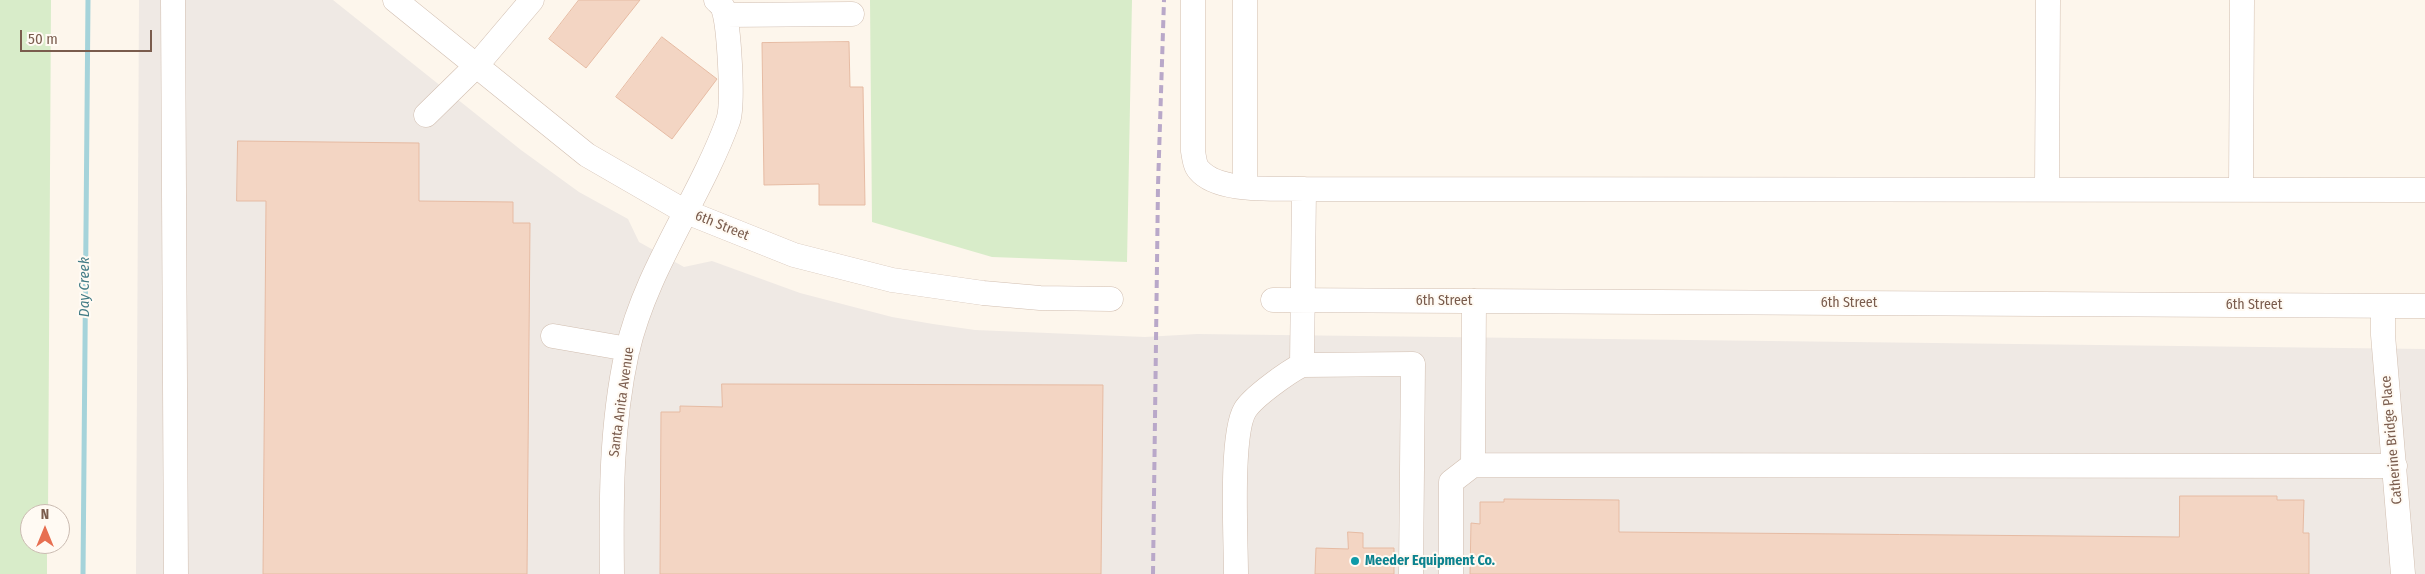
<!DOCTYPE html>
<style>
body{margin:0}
#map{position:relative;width:2425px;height:574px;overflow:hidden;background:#fdf6ec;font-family:"Fira Sans Condensed",sans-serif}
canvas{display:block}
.north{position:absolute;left:20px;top:504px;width:50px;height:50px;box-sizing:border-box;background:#fffaf3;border:1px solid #cabbb1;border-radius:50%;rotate:0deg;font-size:14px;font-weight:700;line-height:20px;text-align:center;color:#7a5c4d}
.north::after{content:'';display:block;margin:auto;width:18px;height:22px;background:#e76f51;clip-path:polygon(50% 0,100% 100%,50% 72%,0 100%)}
.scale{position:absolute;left:20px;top:30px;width:132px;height:22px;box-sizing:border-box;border:2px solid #7a5c4d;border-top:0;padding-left:6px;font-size:15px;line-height:18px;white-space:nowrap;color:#7a5c4d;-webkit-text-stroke:4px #fffaf3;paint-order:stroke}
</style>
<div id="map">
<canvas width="2425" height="574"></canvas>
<div class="north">N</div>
<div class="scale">50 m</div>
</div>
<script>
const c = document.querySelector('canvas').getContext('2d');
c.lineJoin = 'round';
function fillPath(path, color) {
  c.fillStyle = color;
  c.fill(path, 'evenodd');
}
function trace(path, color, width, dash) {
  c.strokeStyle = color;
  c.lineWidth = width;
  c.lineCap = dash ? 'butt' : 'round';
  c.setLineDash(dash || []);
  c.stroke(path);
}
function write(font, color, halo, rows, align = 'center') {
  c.font = font + ' "Fira Sans Condensed",sans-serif';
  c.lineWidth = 4;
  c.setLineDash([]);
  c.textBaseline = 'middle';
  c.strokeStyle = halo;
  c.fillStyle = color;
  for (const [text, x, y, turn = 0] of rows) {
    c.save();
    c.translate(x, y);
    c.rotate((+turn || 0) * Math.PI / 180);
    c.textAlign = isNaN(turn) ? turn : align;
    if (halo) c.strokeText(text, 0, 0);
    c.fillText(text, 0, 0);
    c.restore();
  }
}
const industrial = new Path2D(`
 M139 0H333L521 150 579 192 628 219 639 242 684 267 712 261 800 293 892 317 933 324 975 330 1145 337 1197 334 2425 349V574H136Z`);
const green = new Path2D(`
 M0 0H51L48 514H30V544H47V574H0Z
 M870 0H1132L1127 262 992 257 872 222Z`);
const stream = new Path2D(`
 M83 574 88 0`);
const building = new Path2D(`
 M579 0H640L586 68 549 39Z
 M662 37 717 79 672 139 616 97Z
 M849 42 850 87H863L865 205H819V184L764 185 762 43Z
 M238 141 419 143V201L513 202V223H530L527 574H263L266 201H237Z
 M722 384 1103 385 1101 574H660L661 412H680V406L722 407Z
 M2180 496H2277V500H2304L2303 533H2309V574H1470L1471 523 1480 524V502H1504V499L1619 500V532L2179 537Z
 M1348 532 1363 533V548H1394V574H1315L1316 548 1348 549Z`);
const minor = new Path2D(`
 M173 0 176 574
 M395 0 587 155 684 211 794 255 892 280 983 293 1040 298 1111 299
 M1193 0V151C1194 157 1195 166 1199 170 1218 193 1276 188 1304 189L1302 365C1288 372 1253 397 1245 410 1230 435 1236 540 1236 574
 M725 15 852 14
 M426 115 476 66 532 0
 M1245 186V0
 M1304 189 2425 190
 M2047 189 2048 0
 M2241 190 2242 0
 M1273 300 2425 306
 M2383 306V335L2403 574
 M553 336 628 349
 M1302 365 1413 364 1411 574
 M1473 465 1474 301
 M612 574C611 499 611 425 627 352 646 269 699 200 728 121 734 105 729 24 723 8 722 5 719 3 716 0
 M1451 574V482L1473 465 2395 466`);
const rail = new Path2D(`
 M1153 574 1158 186 1164 0`);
const markers = [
 [1355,561,5,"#0f9aa8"]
];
const streetNames = [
 ["6th Street",722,226,22],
 ["6th Street",1444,301],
 ["6th Street",1849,303],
 ["6th Street",2254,305],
 ["Santa Anita Avenue",622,402,-82],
 ["Catherine Bridge Place",2392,440,-95]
];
const cultureNames = [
 ["Meeder Equipment Co.",1365,561]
];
const waterNames = [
 ["Day Creek",85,287,-90]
];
fillPath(industrial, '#efe9e4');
fillPath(green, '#d8ecc9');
trace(stream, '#a5d3da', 5);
fillPath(building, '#f3d5c3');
trace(building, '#e6bba3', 1);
trace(minor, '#d1beb0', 25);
trace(minor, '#fff', 24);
trace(rail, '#b9a8c9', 4, [8, 5]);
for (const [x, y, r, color] of markers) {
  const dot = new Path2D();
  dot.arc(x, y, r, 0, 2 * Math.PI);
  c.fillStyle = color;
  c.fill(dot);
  trace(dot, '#fffaf3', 2);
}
write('14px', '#7a5c4d', '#fffaf3', streetNames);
write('bold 14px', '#0d838f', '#fffaf3', cultureNames, 'left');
write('italic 15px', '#437c86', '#fffaf3', waterNames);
</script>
